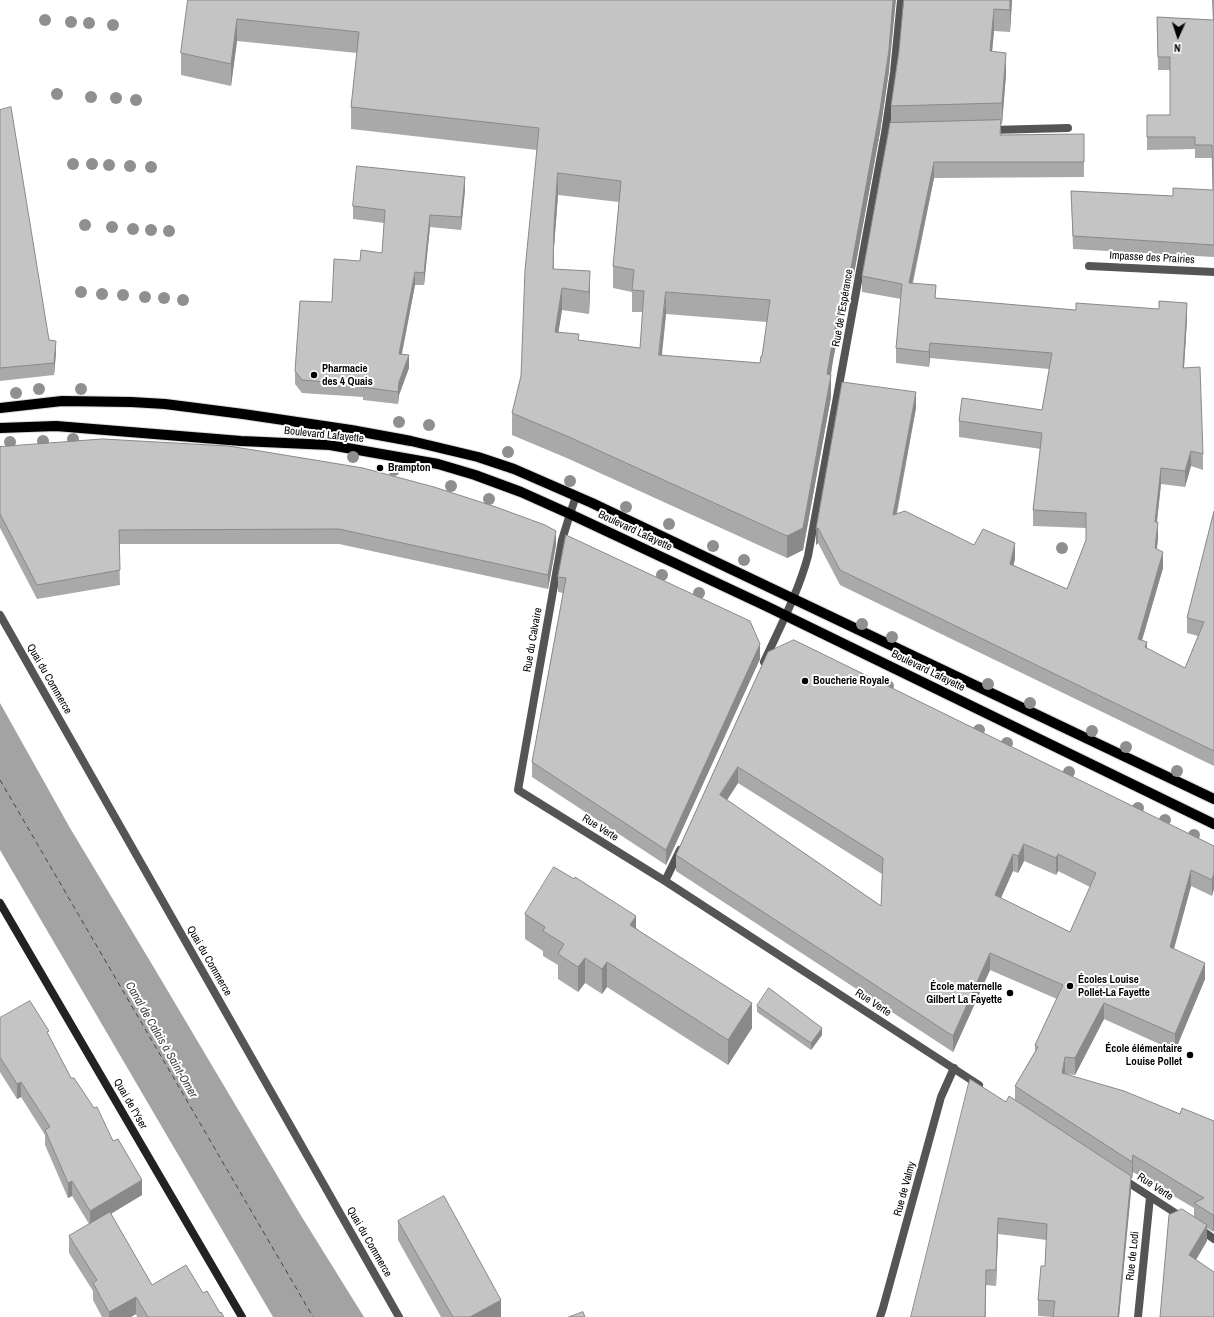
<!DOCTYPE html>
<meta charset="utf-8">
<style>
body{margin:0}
#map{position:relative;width:1214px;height:1317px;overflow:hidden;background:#fff;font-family:"Archivo Narrow",sans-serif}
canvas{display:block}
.north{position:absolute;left:1158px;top:16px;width:40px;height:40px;-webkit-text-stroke:3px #fff;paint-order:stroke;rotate:183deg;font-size:11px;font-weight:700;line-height:16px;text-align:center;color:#000}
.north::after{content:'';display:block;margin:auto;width:14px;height:18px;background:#000;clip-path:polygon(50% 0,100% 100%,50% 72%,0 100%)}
</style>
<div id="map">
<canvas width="1214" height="1317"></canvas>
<div class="north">N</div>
</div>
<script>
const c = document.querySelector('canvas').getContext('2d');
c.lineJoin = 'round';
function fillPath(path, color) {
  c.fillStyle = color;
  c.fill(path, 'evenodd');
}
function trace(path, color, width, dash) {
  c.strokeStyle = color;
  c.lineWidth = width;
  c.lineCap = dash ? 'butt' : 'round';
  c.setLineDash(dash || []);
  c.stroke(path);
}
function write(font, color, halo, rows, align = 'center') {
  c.font = font + ' "Archivo Narrow",sans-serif';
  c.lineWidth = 4;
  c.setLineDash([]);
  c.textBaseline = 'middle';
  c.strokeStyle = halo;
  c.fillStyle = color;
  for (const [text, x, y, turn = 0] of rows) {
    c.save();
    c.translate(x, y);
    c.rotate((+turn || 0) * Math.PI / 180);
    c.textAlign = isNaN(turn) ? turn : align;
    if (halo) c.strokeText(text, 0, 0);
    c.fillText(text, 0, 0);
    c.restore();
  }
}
const water = new Path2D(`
 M0 703 70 828 153 966 300 1214 364 1317H273L0 850Z`);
const ferry = new Path2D(`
 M0 780 313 1317`);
const street = new Path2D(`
 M991 130 1068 128
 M1089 266 1214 272
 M576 496 570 514 562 540 518 790 665 881 979 1085
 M0 615 399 1317
 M764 662C780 627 798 593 808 556L885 133 894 72 901 0
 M665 881 680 850
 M1123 1179 1183 1218
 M1200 1229 1214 1239
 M880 1317 883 1308 941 1097 954 1068
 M1138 1317 1150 1197`);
const secondary = new Path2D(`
 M0 903 242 1317`);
const primary = new Path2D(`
 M0 408 62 401 131 402 165 404 243 414 351 430 411 441 478 457 514 469 592 503 1214 799
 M0 428 56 426 241 441 330 445 438 464 475 475 521 492 570 514 766 606 1214 824`);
const trees = [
 [45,20],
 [71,22],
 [89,23],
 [113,25],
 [57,94],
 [91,97],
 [116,98],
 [136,100],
 [73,164],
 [92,164],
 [109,165],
 [130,166],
 [151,167],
 [85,225],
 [112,227],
 [133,229],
 [151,230],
 [169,231],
 [81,292],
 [102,294],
 [123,295],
 [145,297],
 [164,298],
 [183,300],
 [39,389],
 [81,389],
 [16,393],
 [399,422],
 [429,425],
 [73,439],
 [43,441],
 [10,442],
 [508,452],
 [353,457],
 [394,470],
 [570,481],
 [451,486],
 [489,499],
 [626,507],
 [669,524],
 [713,546],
 [1062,548],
 [744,560],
 [662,575],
 [699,593],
 [862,624],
 [892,637],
 [988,684],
 [888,686],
 [1030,703],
 [979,730],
 [1092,731],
 [1007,743],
 [1126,747],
 [1177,771],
 [1069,772],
 [1138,808],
 [1165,820],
 [1194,835]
];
const wall = new Path2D(`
 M188 0 889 71 880 132 851 290H847L833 360 831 375V397L803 550 787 558 569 459 512 435V413L521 376 537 150 351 129V107L357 53 237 41 231 86 181 75V53ZM558 195 619 202 613 266V288L632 292V312H643L640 348 579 340 558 332 562 310 589 314 590 292 554 269V247ZM666 314 767 322 762 356 760 363 662 356Z
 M904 0H1012L1010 32 994 31 992 51 1006 74 1002 124H1001V135L1084 162V177L934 178 913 283 936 298 1076 310 1187 319 1184 368 1203 454V470L1191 466 1185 487 1161 484 1157 522 1158 538 1157 549 1163 568 1142 640 1147 649 1185 668 1198 636 1187 633V618L1214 511V766L840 585 818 543 816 545V529L916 408 897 514 974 545 1015 559 1013 565 1067 589 1086 540V528L1033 526V510L1041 449 959 437V421L1042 410 1049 369 930 358 929 367 896 363V348L901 299 862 292V276L891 123V106L899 51Z
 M1214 0V257L1073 249 1071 191 1173 196 1213 190 1212 158H1195V149L1147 150V115H1170V70H1158L1157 17 1213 20Z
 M0 110 49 340 56 353 54 375 0 381Z
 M465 190 461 230 430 227 424 285H415L402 354 409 368 399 395 398 404 363 400V397L302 393 295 384V371L360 261 382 253 384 223 353 219V206Z
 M0 447 556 545 548 589 339 544H119L120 585 37 599 0 528Z
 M566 535 760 659 666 865 532 777V762L563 593 558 592V577Z
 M768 652 1214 846 1212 896 1191 886 1174 949 1205 979 1175 1051 1104 1019 1075 1075 1065 1074 1180 1114 1214 1121 1213 1232 1207 1228V1241L1160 1317 1194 1216V1208L1133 1172 1132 1179 1131 1178V1191L1119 1317H1053L1038 1316V1300L1045 1266 1047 1240 998 1234 996 1286 986 1285V1317H911L1006 1102 1015 1100V1086L1035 1052V1045L1057 999 990 970 953 1052 676 871V855ZM738 783 882 874 881 906 727 800ZM1024 861 1056 875 1058 871 1090 887 1070 932 1001 898 1013 871 1018 873Z
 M525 914 636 928 752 1028 728 1065 607 987 602 994 585 983 578 992 558 979V965L543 956V951L525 939Z
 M757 1006 822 1035 811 1050 757 1012Z
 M0 1018 49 1036 71 1078 113 1141 142 1195 111 1214 152 1285 203 1293 224 1317H137L136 1314 131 1317H102L93 1300V1291L69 1253V1236L89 1224 72 1196 68 1198 45 1145V1135L21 1097 17 1099 0 1072Z
 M398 1221 501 1317H441L398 1240Z`);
const shadedWall = new Path2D(`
 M893 0H896L889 71 880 132 851 290V268Z
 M1010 0H1012L1010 32Z
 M994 9V31L990 73V51Z
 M237 19V41L231 86V64Z
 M1006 53V74L1002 124V103Z
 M934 162V178L909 298V283Z
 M558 173V195L554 247 553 290 554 225Z
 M465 177V190L461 230V217Z
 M430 215V227L424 285V273Z
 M847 268V290L833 360 827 396V374L833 339Z
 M590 271V292L589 314V292Z
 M415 272V285L399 367V354Z
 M562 288V310L555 354V332Z
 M666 292V314L659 377V355Z
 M1187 303V319L1183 383V368Z
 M56 341V353L54 375V363Z
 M930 343V358L929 367V352Z
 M409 355V368L399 395 398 404V392L399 382Z
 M831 375V397L803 550 787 558V536Z
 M916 392V408L893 530V515Z
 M1191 451V466L1185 487V471Z
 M1161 468V484L1155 538V522Z
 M1158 522V538L1155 564V548Z
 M818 528V543L816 545V529Z
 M556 531V545L548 589V575Z
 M1015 543V559L1010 580V564Z
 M1163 552V568L1138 654V639Z
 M1147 642V658L1145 647Z
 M760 644V659L666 865V850Z
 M738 767V783L720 811V795Z
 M1024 844V861L1018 873V856Z
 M1013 854V871L995 911V895Z
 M1058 854V871L1056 875V858Z
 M1191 870V886L1170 963V947Z
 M1214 872V889L1212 896V880Z
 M636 916V942L630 925Z
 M990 953V970L953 1052V1036Z
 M585 958V983L578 992V967Z
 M607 962V987L602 994V969Z
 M1205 963V979L1175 1051V1034Z
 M752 1003V1028L728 1065V1040Z
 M1104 1003V1019L1075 1075V1058Z
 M822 1028V1035L811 1050V1043Z
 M1065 1057V1074L1062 1073Z
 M21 1082V1097L17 1099V1084Z
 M1133 1155V1172L1132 1179V1162Z
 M1131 1176V1191L1119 1317H1118Z
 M142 1180V1195L90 1226V1211Z
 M72 1181V1196L68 1198V1183Z
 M1214 1214V1230L1213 1232V1215Z
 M998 1218V1234L996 1286V1270Z
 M1207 1225V1241L1189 1272V1255Z
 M136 1297V1314L131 1317H109V1312Z
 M501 1300V1317H470Z`);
const building = new Path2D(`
 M188 0H893L889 50 880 110 851 268H847L833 339 827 374 831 375 803 528 787 536 569 437 512 413 521 376 525 270 539 128 351 107 359 32 237 19 231 64 181 53ZM558 173 621 181 613 266 634 270 632 290 644 291 640 348 578 340 579 334 555 332 562 288 589 292 590 271 553 269 554 225ZM666 292 770 300 762 356H761L760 363 659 355Z
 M904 0H1010V10L994 9 990 51 1006 53 1002 103 891 106 899 51Z
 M1213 0H1214V245L1073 236 1071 191 1173 196V188L1213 190 1212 145H1195V137H1147V115H1170V57H1158L1157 17 1213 20Z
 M11 107 49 340 56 341 54 363 0 368V110Z
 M1001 120 1000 135 1084 134V162H934L909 283 936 285 935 298 1076 310V303L1159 309V301L1187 303 1183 368 1200 367 1203 454 1191 451 1185 471 1161 468 1155 522H1158L1155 548 1163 552 1138 639 1147 642 1145 647 1185 668 1204 622 1187 618 1214 511V751L840 570 818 528 816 529 842 382 916 392 893 515 905 511 974 545 983 529 1015 543 1010 564 1067 589 1086 540V513L1033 510 1042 433 959 421 962 398 1042 410 1052 353 930 343 929 352 896 348 902 284 862 276 890 123Z
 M357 166 465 177 461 217 430 215 424 273 415 272 399 354 409 355 399 382 398 392 363 387 364 385 302 380 295 371 300 301 332 302 334 259 360 261 361 250 382 253 385 210 353 206Z
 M103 439 228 446 260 451 363 468 434 487 496 507 545 525 556 531 548 575 339 529 119 530 120 570 37 585 0 514V447Z
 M566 535 750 621 760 644 666 850 532 762 566 578 558 577Z
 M794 640 1214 846V872L1212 880 1191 870 1170 947 1205 963 1175 1034 1104 1003 1075 1058 1065 1057 1062 1073 1124 1091 1180 1114 1182 1108 1214 1121V1214L1213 1215 1194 1203 1204 1198 1133 1155 1132 1162 1015 1086 1038 1047 1035 1045 1063 985 990 953 953 1036 676 855 768 652ZM738 767 883 858 881 906 720 795ZM1024 844 1056 858 1058 854 1096 873 1070 932 995 895 1013 854 1018 856Z
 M554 867 574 879 575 877 636 916 630 925 752 1003 728 1040 607 962 602 969 585 958 578 967 558 954 564 944 543 931 545 927 525 914Z
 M769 988 822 1028 811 1043 757 1006Z
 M30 1001 49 1031 47 1032 71 1078H74L94 1108 97 1107 113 1141 118 1139 142 1180 90 1211 72 1181 68 1183 45 1130 50 1127 21 1082 17 1084 0 1057V1018Z
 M970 1079 1006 1102 1009 1096 1131 1176 1118 1317H1053L1055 1301 1038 1300 1041 1266H1045L1047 1224 998 1218 996 1270H986L985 1317H911Z
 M444 1196 501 1300 470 1317H453L398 1221Z
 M1182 1209 1207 1225 1189 1255 1214 1272V1317H1160L1169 1215Z
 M110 1212 152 1285 186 1265 203 1293 207 1291 220 1313 221 1312 224 1317H148L136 1297 109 1312 93 1283 97 1280 69 1236Z
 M583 1312 585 1317H569Z`);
const markers = [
 [314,375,4,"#000"],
 [380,468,4,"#000"],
 [805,681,4,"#000"],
 [1070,986,4,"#000"],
 [1010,993,4,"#000"],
 [1190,1055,4,"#000"]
];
const streetNames = [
 ["Impasse des Prairies",1152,258,3],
 ["Rue de l'Espérance",843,308,-80],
 ["Boulevard Lafayette",324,435,6],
 ["Boulevard Lafayette",635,531,25],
 ["Rue du Calvaire",533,640,-80],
 ["Boulevard Lafayette",928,671,26],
 ["Quai du Commerce",49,679,60],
 ["Rue Verte",600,828,32],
 ["Quai du Commerce",209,961,60],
 ["Rue Verte",873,1003,33],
 ["Quai de l'Yser",130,1104,60],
 ["Rue Verte",1155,1187,33],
 ["Rue de Valmy",905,1189,-75],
 ["Quai du Commerce",369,1242,60],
 ["Rue de Lodi",1133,1256,-84]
];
const poiNames = [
 ["Pharmacie",322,369],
 ["des 4 Quais",322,382],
 ["Brampton",388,468],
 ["Boucherie Royale",813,681],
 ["Écoles Louise",1078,980],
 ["Pollet-La Fayette",1078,993],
 ["École maternelle",1002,987,"right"],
 ["Gilbert La Fayette",1002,1000,"right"],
 ["École élémentaire",1182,1049,"right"],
 ["Louise Pollet",1182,1062,"right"]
];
const waterNames = [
 ["Canal de Calais à Saint-Omer",161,1040,60]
];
fillPath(water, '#a3a3a3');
trace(ferry, '#444', 1, [5, 4]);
trace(primary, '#dbdbdb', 12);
trace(street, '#555', 8);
trace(secondary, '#222', 8);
trace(primary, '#000', 10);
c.fillStyle = '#8f8f8f';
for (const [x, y] of trees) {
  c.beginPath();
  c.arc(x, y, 6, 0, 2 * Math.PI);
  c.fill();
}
fillPath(wall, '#a9a9a9');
fillPath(shadedWall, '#898989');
fillPath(building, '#c4c4c4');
trace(building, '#898989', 1);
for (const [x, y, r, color] of markers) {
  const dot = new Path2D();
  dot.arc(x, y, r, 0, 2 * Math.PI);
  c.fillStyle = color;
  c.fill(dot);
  trace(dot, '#fff', 1.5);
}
write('11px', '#000', '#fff', streetNames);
write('bold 11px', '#000', '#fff', poiNames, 'left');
write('italic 12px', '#444', '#fff', waterNames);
</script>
